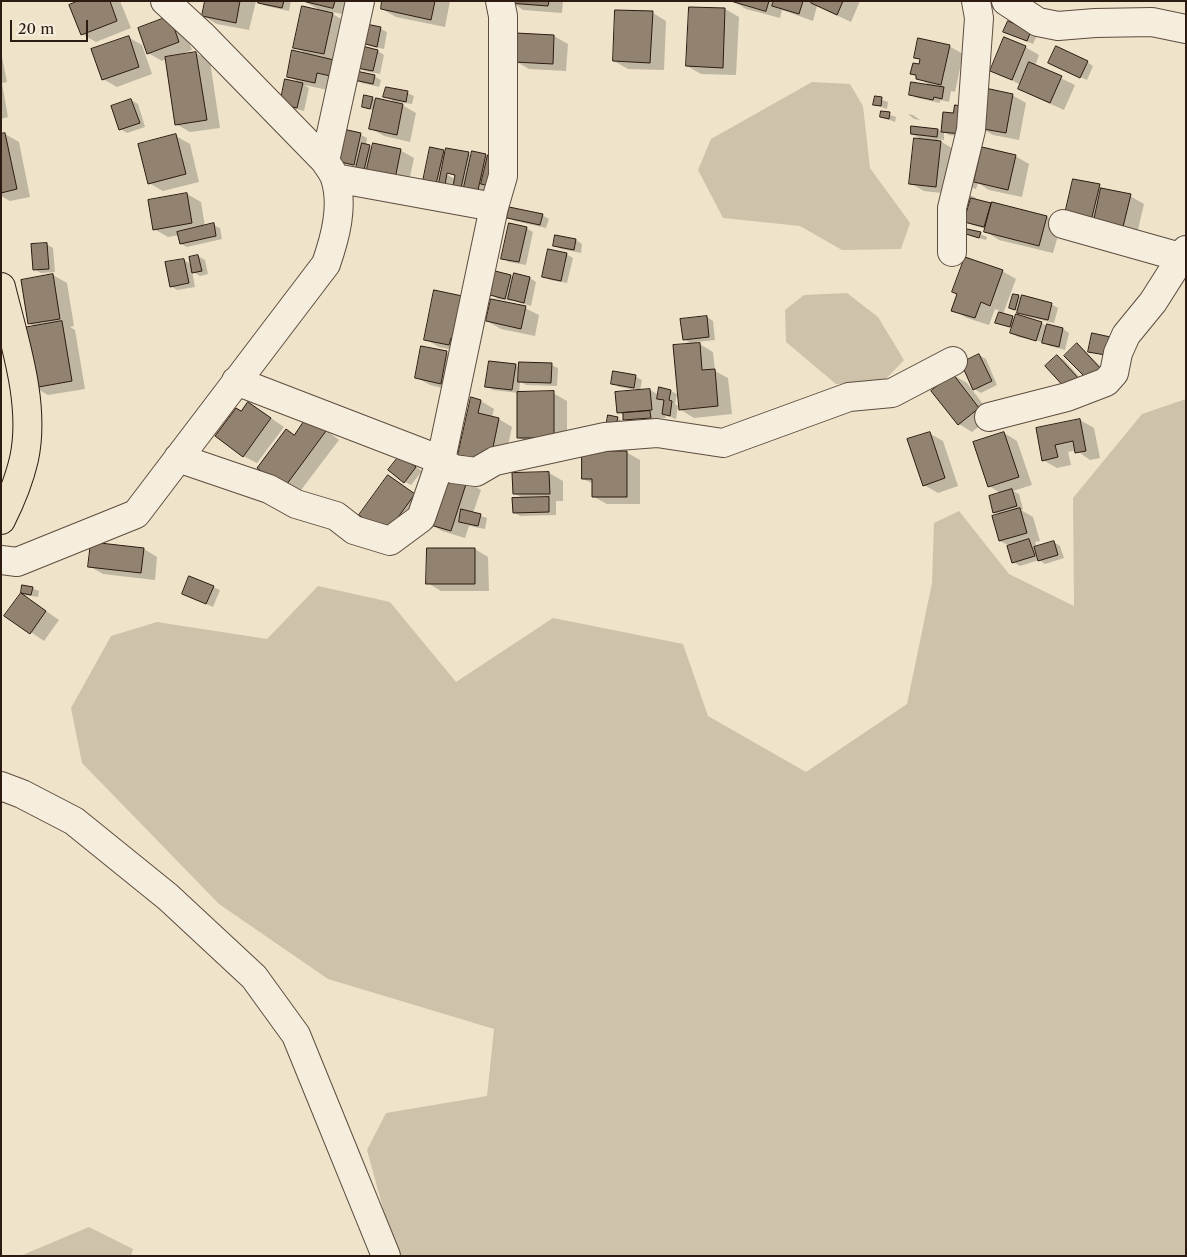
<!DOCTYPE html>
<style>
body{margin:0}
#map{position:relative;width:1187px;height:1257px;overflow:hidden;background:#efe4ca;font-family:"Libre Caslon Text",serif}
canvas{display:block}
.frame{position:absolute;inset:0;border:2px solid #2d1a10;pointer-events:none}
.scale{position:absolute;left:10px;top:20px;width:78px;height:22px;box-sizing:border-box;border:2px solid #2d1a10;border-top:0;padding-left:6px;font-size:15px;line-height:18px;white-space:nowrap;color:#2d1a10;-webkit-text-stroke:4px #f5eddd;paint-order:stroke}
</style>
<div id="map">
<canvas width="1187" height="1257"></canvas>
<div class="frame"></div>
<div class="scale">20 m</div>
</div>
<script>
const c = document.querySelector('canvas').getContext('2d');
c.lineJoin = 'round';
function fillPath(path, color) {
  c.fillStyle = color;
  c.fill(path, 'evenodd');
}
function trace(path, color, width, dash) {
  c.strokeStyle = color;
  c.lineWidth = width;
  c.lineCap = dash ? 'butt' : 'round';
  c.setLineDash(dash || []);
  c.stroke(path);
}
const green = new Path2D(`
 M812 82 850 84 863 106 870 168 910 223 901 249 842 250 800 226 723 218 698 170 711 139Z
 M847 293 878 317 904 360 882 383 836 384 786 342 785 310 804 295Z
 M1186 399V1256H396L367 1150 386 1113 487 1096 494 1029 328 979 219 904 82 763 71 708 111 636 157 622 267 639 318 586 390 602 456 682 553 618 683 644 708 716 806 772 907 704 932 583 934 523 959 511 1009 574 1074 606 1073 498 1142 414Z
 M89 1227 133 1249 131 1256H20Z`);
const shadow = new Path2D(`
 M73 1H120L131 28 96 42 82 34 76 3Z
 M207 1H256L249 30 217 24 203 16Z
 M259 1H291L289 11 266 6 259 3Z
 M304 1H350L347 15 328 11 346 22 328 90 304 85 309 88 304 111 288 107 300 83 288 76 307 54 294 47 321 11Z
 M384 1H450L445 27 396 17 382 9Z
 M510 1H563L562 13 523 10Z
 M733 1H860L851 22 817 6 813 21 782 10 780 18 746 9Z
 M725 9 739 17 736 75 701 74 687 66Z
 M653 13 666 21 664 70 628 69 614 61Z
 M1008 23 1037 35 1033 44 1011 35Z
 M183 25 192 50 179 55V56L196 53 210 61 220 128 190 132 176 124 166 59 162 61 148 53 140 29Z
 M367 26 381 29 387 32 384 49 370 46 363 43Z
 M517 34 554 36 568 44 566 71 529 69 515 61Z
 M128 37 142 45 152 74 117 87 103 79Z
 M949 46 963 54 955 92 951 91 949 102 940 100V103L917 98 910 94 931 86 912 74 920 65 921 60 915 57Z
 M1025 47 1039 55 1035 66 1075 85 1064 110 1033 96 1019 88 1021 85 991 70Z
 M378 51 384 55 380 74 365 71 358 67Z
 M1 52 7 82 2 83 8 117 1 119Z
 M1087 62 1093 66 1087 80 1056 66Z
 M374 76 381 80 379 87 362 83 356 80Z
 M407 93 414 96 412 104 397 102 416 113 410 142 384 136 370 128 374 111 363 106 372 98 376 100 396 103 385 96Z
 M1012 95 1026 103 1019 140 993 135 979 127Z
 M876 98 888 102 887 109 875 105Z
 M131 100 138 104 145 127 127 133 120 129Z
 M882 112 896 117 895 122 882 117Z
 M908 114 913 115 920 120 914 119Z
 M945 114 968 137 949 135 944 132V140L937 139 955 150 950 194 924 191 910 183 923 140 912 134 938 130 942 132Z
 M344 131 361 135 367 138 366 146 373 148 400 150 414 158 408 186 382 180 358 167 344 164 337 160Z
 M5 134 19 142 30 197 10 201 1 196V135Z
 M176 136 190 144 199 182 163 191 149 183Z
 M443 151 446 153 468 154 473 156V153L500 158 485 193 468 188 467 191 461 190 452 185 451 187 430 185ZM444 170 456 177V180L443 172Z
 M1015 156 1029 164 1022 197 989 190 978 183 976 189 965 185 972 177 976 179Z
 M1099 186 1107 190 1130 196 1144 204 1136 238 1079 226Z
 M966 193 976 198V200L1047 217 1061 225 1053 253 999 240 986 232V229L972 225 966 221 970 206 964 202Z
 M187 194 201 202 205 227 213 225 220 228 222 239 187 247 181 244 179 235 168 237 154 229Z
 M542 215 549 219 546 228 515 221 509 217Z
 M526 228 533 232 526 265 509 262 502 258Z
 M967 234H980L987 237 986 240 974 237Z
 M556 236 576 240 582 244 581 253 561 249 554 245Z
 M46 244 53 248 55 272 41 273 34 269Z
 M566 254 573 258 567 283 550 280 544 276Z
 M198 256 205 260 208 274 200 276 192 271 195 287 177 290 171 286 184 260 192 265Z
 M1002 271 1016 279 1003 314 1016 319 1041 323 1047 326 1063 329 1069 333 1065 350 1050 346 1043 342 1018 337 1012 333 1013 329 997 322 1000 311 995 309 989 325 967 318 953 310Z
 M53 275 67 283 74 326 70 327 75 330 85 389 48 395 34 387 35 327 29 323Z
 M515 275 530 278 536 282 531 306 512 300V301L498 299 492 295 510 276 514 278Z
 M435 292 463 352 439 347 425 339Z
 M1018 296 1051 304 1058 308 1054 323 1025 316 1011 308Z
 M525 308 539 315 535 336 501 329 487 321Z
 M707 317 713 321 715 340 696 342 713 352 715 371 728 378 732 414 694 418 681 410 693 345 684 339Z
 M1077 345 1083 349 1107 373 1096 384Z
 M422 348 447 353 461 361 454 391 430 385 416 377Z
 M979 355 986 359 997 385 981 393 974 389Z
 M1057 356 1064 360 1085 383 1067 389Z
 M515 365 520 368 551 365 558 368 557 386 526 385 520 381 519 393H553L567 401V445H532L518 437V393L493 390 487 386Z
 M953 375 967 383 992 416 972 432 959 424Z
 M636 377 642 380 640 391 650 390 659 395 671 391 677 394 675 404 678 406 676 419 665 415 666 418H657V421L630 423 625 420V416L618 412 636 390 619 387 612 383Z
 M481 401 494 409 492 417 499 419 512 427 503 469 474 462 460 454Z
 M249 403 284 427 257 463 243 456 242 413Z
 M609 416 617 418 624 422 622 431Z
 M1080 420 1094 428 1100 458 1090 460 1076 450 1068 452 1071 465 1057 468 1043 460 1037 429Z
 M321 426 339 440 298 494 285 487 286 430 295 435Z
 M929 433 943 441 958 486 938 493 924 485Z
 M1004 433 1017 441 1032 485 1013 491 1019 494 1023 509 1021 510 1033 517 1040 541 1035 542 1037 548 1054 542 1060 546 1064 558 1045 564 1039 560 1020 566 1013 562 1010 546 1000 541 999 515 994 512 1002 494 989 486Z
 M626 452 640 460V504H607L594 497V484L583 479Z
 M406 460 422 471 411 485 405 482Z
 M549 473 563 481V501H556V515L520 516 514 512 524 499 514 493Z
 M389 477 428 503 386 534Z
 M467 482 481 490 473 513 487 518 485 529 469 526 465 538 442 531 429 523Z
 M144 549 157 557 155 580 103 574 89 566Z
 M475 549 488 557 489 591H441L428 583Z
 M23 586 32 588 39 591 38 597 23 595 59 620 44 641 6 615 22 593Z
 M213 587 220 590 213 607 190 597Z`);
const building = new Path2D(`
 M78 1H110L117 21 81 35 69 5Z
 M205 1H240L236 23 202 16Z
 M258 1H284L282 8 258 3Z
 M303 1H335L333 8Z
 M382 1H435L431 20 381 9Z
 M508 1H549L548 6 508 3Z
 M731 1H769L766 11Z
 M774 1H803L799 14 772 6Z
 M812 1H843L837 15 811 3Z
 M302 6 333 13 324 54 293 48Z
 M689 7 725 8 723 68 686 66Z
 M615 10 653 11 650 63 613 61Z
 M170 16 179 42 147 54 138 28Z
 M1008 21 1031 31 1027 41 1003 32Z
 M366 24 381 27 377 47 362 43Z
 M516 33 554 35 553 64 514 62Z
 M129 36 139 67 102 80 91 49Z
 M1004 37 1026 46 1012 80 990 71Z
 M918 38 950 45 941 85 916 79V75L910 74 913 63 919 64 920 59 914 58Z
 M362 46 378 50 373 71 357 68Z
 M1056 46 1088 61 1080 78 1048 63Z
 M292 50 338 61 335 77 317 73 315 83 287 77Z
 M196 52 207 120 175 125 165 57Z
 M1029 62 1062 76 1050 103 1018 89Z
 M356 71 375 75 373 84 354 80Z
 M285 79 303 83 297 108 280 104Z
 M911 82 944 87 942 99 934 97 933 100 909 95Z
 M386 87 408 91 406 102 383 97Z
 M985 88 1013 94 1006 133 978 128Z
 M364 95 373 97 370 109 362 107Z
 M875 96 882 97 881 106 873 105Z
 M376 98 403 104 397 135 369 129Z
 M131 99 140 123 119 130 111 106Z
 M955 105 967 107 962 134 941 132 943 112 953 113Z
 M881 111 890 112 889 119 880 117Z
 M911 126 938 129 937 137 911 134Z
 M343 129 361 133 354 165 336 161Z
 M5 133 17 189 1 193V134Z
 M176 134 186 174 148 184 138 144Z
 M914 138 941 141 936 187 909 184Z
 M362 143 370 145 364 170 356 168Z
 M373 143 401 149 395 179 366 173Z
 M430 147 444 150 436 184 423 181Z
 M982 147 1016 155 1008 190 974 182Z
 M446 148 469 152 461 188 453 187 455 175 447 173 445 185 439 183Z
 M472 151 486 154 478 190 464 187Z
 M488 155 500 157 494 187 481 184Z
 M1073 179 1100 184 1090 225 1064 218Z
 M1101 188 1131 194 1122 231 1093 225Z
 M187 193 192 223 153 230 148 200Z
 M971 198 991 203 984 227 964 222Z
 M992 202 1047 216 1039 246 984 232Z
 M509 207 543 214 540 225 507 218Z
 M214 223 216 236 180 244 177 232Z
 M509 223 527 227 519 262 501 259Z
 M967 229 981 232 979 238 966 234Z
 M555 235 576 239 574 250 553 246Z
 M47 243 49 269 33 270 31 244Z
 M548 249 567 253 561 281 542 277Z
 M198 255 202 271 192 273 189 257Z
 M965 257 1003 270 990 306 981 302 975 318 951 311 957 294 952 292Z
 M184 259 189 283 170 287 165 262Z
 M495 271 511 275 505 299 490 295Z
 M514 273 530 277 524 303 508 299Z
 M53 274 60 319 28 324 21 280Z
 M434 290 467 297 458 340 451 338 449 345 424 340Z
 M1013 294 1019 295 1015 310 1009 308Z
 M1022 295 1052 303 1048 320 1017 313Z
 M491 299 526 306 521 329 486 321Z
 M999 312 1013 316 1010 327 995 323Z
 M1016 314 1042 322 1036 341 1010 333Z
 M707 316 709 337 683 340 680 319Z
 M62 321 72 381 33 388 23 328Z
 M1047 324 1063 328 1059 347 1042 343Z
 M1092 333 1115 338 1111 356 1088 352Z
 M700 343 702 370 715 369 718 406 679 410 673 345Z
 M1077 343 1101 369 1089 381 1064 356Z
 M421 346 447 351 441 384 415 378Z
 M979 354 992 381 973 390 961 363Z
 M1057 355 1079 379 1067 390 1045 366Z
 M489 361 516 364 512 390 485 387Z
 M519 362 552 363 551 383 518 382Z
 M613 371 636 375 634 388 611 384Z
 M953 374 979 408 958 425 931 391Z
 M659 387 671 390 669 400 672 401 670 416 662 414 664 400 657 399Z
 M650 389 652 410 617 413 615 392Z
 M554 391V438H517V392Z
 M471 397 481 400 478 413 499 418 490 462 458 455Z
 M248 402 271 418 243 457 215 436 236 408 241 411Z
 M650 411 651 418 623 420V413Z
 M608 415 618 417 615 429 606 427Z
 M307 417 326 431 284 488 257 468 286 429 294 435Z
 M1080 419 1086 451 1075 453 1073 441 1055 445 1058 457 1042 461 1036 428Z
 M930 432 945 478 923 486 907 439Z
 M1004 432 1019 477 988 487 973 442Z
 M582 451H627V497H592V479H582Z
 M400 455 416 467 404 483 388 470Z
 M549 472 550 494H513L512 473Z
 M444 473 467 481 451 531 427 524Z
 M388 475 415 494 385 535 359 515Z
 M1012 489 1017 506 993 513 989 496Z
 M549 497V512L513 513 512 498Z
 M1020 508 1027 533 999 541 992 516Z
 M461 509 481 514 478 526 459 522Z
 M1029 539 1035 556 1012 563 1007 546Z
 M1054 541 1058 555 1038 561 1034 547Z
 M91 542 144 548 141 573 88 567Z
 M427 548H475V584H426Z
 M189 576 214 586 206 604 182 594Z
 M22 585 33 587 31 595 21 593Z
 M21 593 46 611 30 634 4 616Z`);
const minor = new Path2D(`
 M1006 1 1038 22 1058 26 1095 23 1152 22 1186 29
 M325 161 360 1
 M335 178 494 207
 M1063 224 1180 257
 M952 252V208L971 130 979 18 976 1
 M236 381 441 460 453 469 476 472 495 461 605 437 657 433 723 443 849 397 892 393 953 361
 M989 417 1067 397 1106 382 1114 373 1118 353 1126 335 1153 302 1186 250
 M178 458 269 489 296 504 336 516 354 530 390 541 421 518 441 460 494 207 503 176V16L500 1
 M1 560 17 562 136 514 326 264C335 238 344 206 335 178 333 172 328 166 325 161L202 35 165 1
 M1 786 22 794 74 821 168 897 254 977 296 1035 386 1256`);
const major = new Path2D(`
 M1 287C14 341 36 404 24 459 19 481 11 500 1 520`);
fillPath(green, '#cec2aa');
fillPath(shadow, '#0003');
fillPath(building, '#928371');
trace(building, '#2d1a10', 1);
trace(minor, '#5e4c3e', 30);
trace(major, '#2d1a10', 30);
trace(minor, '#f5eddd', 28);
trace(major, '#efe4ca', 28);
</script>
